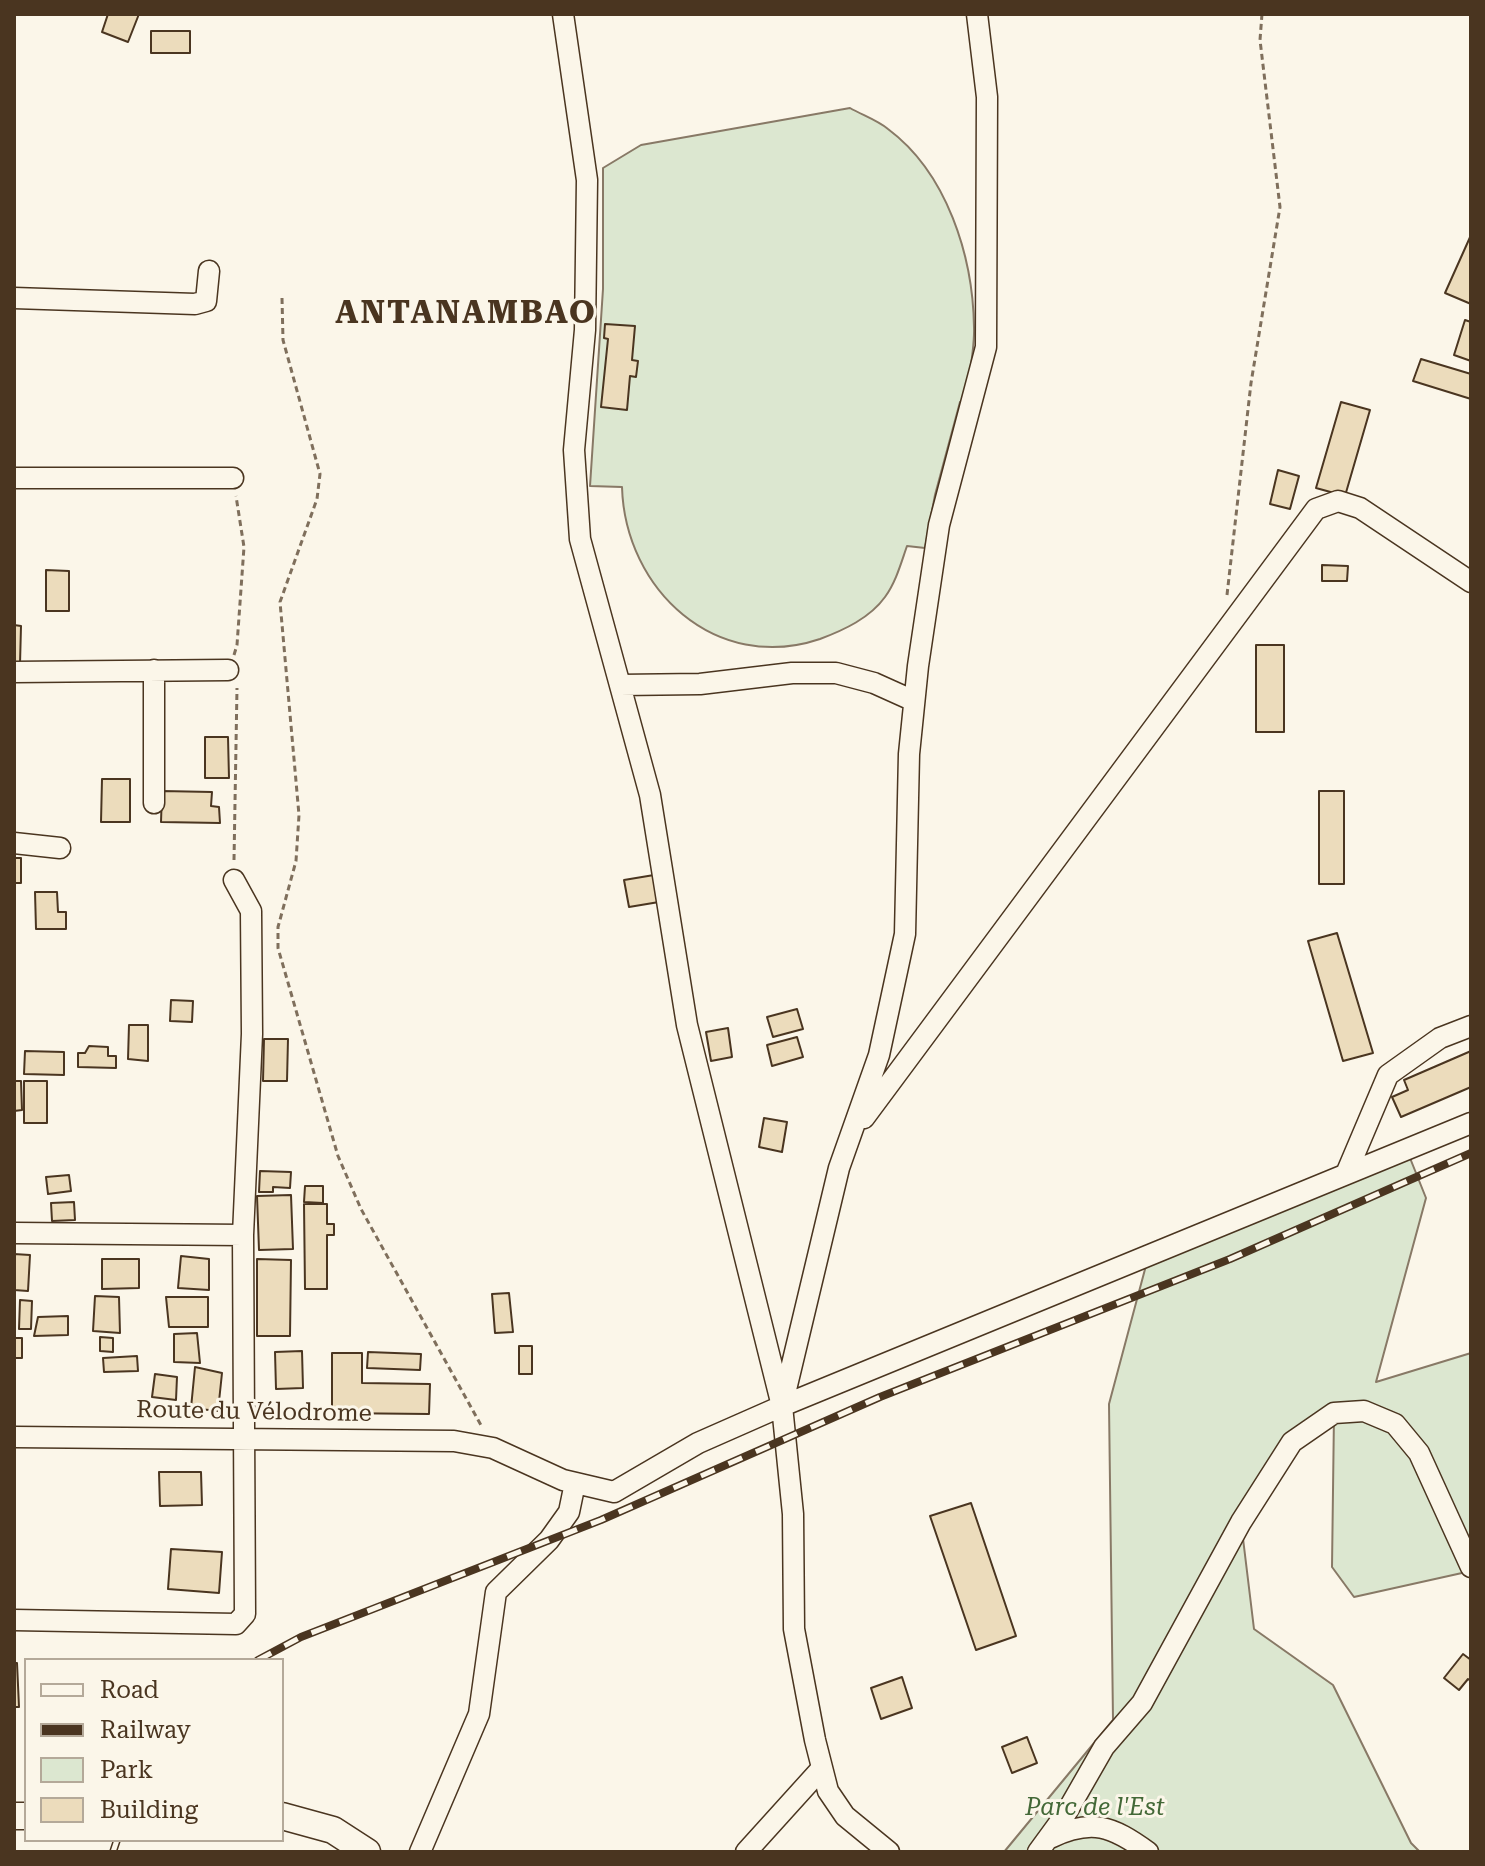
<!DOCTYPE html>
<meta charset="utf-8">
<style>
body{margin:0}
#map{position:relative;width:1485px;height:1866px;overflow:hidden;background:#fbf6e9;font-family:"Roboto Serif",serif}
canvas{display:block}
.frame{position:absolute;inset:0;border:16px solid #4a3520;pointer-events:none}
.legend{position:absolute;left:24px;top:1658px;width:260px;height:184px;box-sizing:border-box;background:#fbf6e9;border:2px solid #b4a999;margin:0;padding:10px 14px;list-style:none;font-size:24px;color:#4a3520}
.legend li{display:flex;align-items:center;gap:16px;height:40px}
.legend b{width:40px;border:2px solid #b4a999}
</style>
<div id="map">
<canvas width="1485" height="1866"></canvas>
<div class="frame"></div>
<ul class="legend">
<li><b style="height:10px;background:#fbf6e9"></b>Road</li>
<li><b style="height:10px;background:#4a3520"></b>Railway</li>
<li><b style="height:22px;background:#dce7d0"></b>Park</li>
<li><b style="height:22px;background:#ecdcbc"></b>Building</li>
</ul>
</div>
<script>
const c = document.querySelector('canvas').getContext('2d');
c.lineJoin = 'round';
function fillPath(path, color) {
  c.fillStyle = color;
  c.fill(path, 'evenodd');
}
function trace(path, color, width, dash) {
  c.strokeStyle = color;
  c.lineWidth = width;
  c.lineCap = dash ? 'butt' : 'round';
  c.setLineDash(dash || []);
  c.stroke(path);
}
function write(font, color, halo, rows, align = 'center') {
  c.font = font + ' "Roboto Serif",serif';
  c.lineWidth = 6;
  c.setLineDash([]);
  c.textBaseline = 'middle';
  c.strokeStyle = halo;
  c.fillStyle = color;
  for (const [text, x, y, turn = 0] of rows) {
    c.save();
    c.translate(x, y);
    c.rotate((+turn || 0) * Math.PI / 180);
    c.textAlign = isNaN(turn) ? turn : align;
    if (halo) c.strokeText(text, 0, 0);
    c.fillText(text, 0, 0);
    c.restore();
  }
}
const green = new Path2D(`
 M850 108C862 115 877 120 888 129 947 173 973 256 974 327 975 351 968 377 966 401L960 402 935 495 925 548 907 546C901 563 896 582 885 597 870 618 844 630 820 639 716 674 625 590 622 487L590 486 603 289V168L641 145Z
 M1406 1148 1426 1198 1376 1382 1471 1353V1571L1354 1597 1332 1567 1334 1414 1292 1442 1241 1522 1254 1629 1333 1685 1411 1843 1420 1852H1004L1113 1720 1109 1404 1148 1258Z`);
const building = new Path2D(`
 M108 14H139L128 42 102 32Z
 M151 31H190V53H151Z
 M1471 235V304L1445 293Z
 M1465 320 1471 322V361L1454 355Z
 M605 324 635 326 632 360 638 361 636 377 630 376 627 410 601 407 608 339 604 338Z
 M1421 359 1471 374V399L1413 381Z
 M1341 402 1370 410 1345 496 1316 488Z
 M1278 470 1299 476 1290 509 1270 504Z
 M1322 565 1348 566 1347 581H1322Z
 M46 570 69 571V611H46Z
 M14 625 21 626 20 664H14Z
 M1256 645H1284V732H1256Z
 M205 737H228L229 778H205Z
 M102 779H130V822H101Z
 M162 791 212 792 211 806 219 807 220 823 161 822Z
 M1319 791H1344V884H1319Z
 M14 858H21V883H14Z
 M654 875 659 902 629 907 624 880Z
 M35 892H57L58 912H66V929H36Z
 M1337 933 1373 1053 1343 1061 1308 941Z
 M171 1000 193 1001 192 1022 170 1021Z
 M797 1009 803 1029 773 1037 767 1017Z
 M129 1025H148V1061L128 1059Z
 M728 1028 732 1057 711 1061 706 1032Z
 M797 1037 803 1057 772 1066 767 1045Z
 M264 1039H288L287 1081H263Z
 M89 1046 108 1047V1056H116V1068L78 1067V1053H85Z
 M25 1051 64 1052V1075L24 1074Z
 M1471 1051V1087L1401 1117 1392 1097 1408 1090 1404 1080Z
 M14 1081H21L22 1110 14 1111Z
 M24 1081H47V1123H24Z
 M764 1118 787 1122 782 1152 759 1147Z
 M260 1171 291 1172 290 1188 273 1187V1192H259Z
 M69 1175 71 1191 48 1194 46 1177Z
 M305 1186H323V1203L304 1202Z
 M291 1195 293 1249 259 1250 257 1196Z
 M74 1202 75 1220 52 1221 51 1203Z
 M304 1204H327V1224H334V1235H327V1289H305Z
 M14 1254 30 1255 28 1291 14 1290Z
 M181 1256 209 1259V1290L178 1288Z
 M102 1259H139V1288L102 1289Z
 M257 1259 291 1260 290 1336H257Z
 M509 1293 513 1332 495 1333 492 1294Z
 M95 1296 119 1297 120 1333 93 1331Z
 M166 1297H208V1327H169Z
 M20 1300 32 1301 31 1329H19Z
 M68 1316V1335L34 1336 38 1317Z
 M197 1333 200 1363 174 1362V1334Z
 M100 1337 113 1338V1352L100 1351Z
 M14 1338H22V1358H14Z
 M519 1346H532V1374H519Z
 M302 1351 303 1388 276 1389 275 1352Z
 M368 1352 421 1354 420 1370 367 1368Z
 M332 1353H362V1383L430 1384 429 1414 332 1413Z
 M137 1356 138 1371 104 1372 103 1358Z
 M195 1367 222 1373 218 1411 191 1408Z
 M155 1374 177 1377 176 1400 152 1397Z
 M159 1472H201L202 1505 160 1506Z
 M971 1503 1016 1636 976 1650 930 1516Z
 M171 1549 222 1552 219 1593 168 1589Z
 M1463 1654 1471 1660V1681L1468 1679 1459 1690 1444 1678Z
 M14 1663H17L19 1707H14Z
 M902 1677 912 1708 881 1719 871 1688Z
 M1027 1737 1037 1763 1012 1773 1002 1747Z`);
const path = new Path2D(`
 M282 298 283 340 320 474 317 499 280 602 299 815 296 861 278 927V948L338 1156 361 1209 482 1427
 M1227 595 1251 383 1280 207 1260 40 1262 14
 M234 655 237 645 244 547 236 496
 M234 860 237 688`);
const minor = new Path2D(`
 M563 14 587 180 585 330 574 450 580 539 650 795 687 1025 782 1406 793 1514 794 1629 815 1740 828 1791 845 1816 889 1852
 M14 298 195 304 206 301 209 271
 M14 478H233
 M154 670V803
 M14 672 228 670
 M620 685 700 684 792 673H836L874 683 914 701
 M14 843 60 848
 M864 1118 1316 509 1338 501 1360 508 1471 582
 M1346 1174 1388 1075 1440 1038 1471 1026
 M14 1233 243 1235
 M783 1402 839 1168 879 1055 905 934 909 754 918 666 939 525 986 347 987 97 977 14
 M14 1437 454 1441 493 1448 563 1480 614 1492 698 1443 782 1406 1471 1123
 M14 1620 236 1624 245 1614 243 1235 252 1034 251 911 234 880
 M1050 1838C1092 1818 1112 1826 1148 1852
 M420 1852 479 1714 496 1592 549 1540 569 1512 575 1483
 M746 1852 822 1768
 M1038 1852 1065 1815 1104 1747 1142 1703 1241 1522 1292 1442 1334 1413 1364 1411 1395 1424 1419 1453 1471 1567`);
const major = new Path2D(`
 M14 1816H26
 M282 1816 333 1830 367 1852`);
const rail = new Path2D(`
 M258 1660 301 1637 601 1520 880 1397 1230 1259 1471 1153
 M113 1852 117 1840`);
const streetNames = [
 ["Route du Vélodrome",254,1412,1]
];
const parkNames = [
 ["Parc de l'Est",1095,1808]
];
const districtNames = [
 ["ANTANAMBAO",466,314]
];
fillPath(green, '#dce7d0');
trace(green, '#887966', 2);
fillPath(building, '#ecdcbc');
trace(building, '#4a3520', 2);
trace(minor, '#4a3520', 23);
trace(major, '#4a3520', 29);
trace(path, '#7f6f5c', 3, [6, 4]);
trace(minor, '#fbf6e9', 20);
trace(major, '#fbf6e9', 26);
trace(rail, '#4a3520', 8);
trace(rail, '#fbf6e9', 5, [15]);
write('24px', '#4a3520', '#fbf6e9', streetNames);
write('italic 24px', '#436837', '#fbf6e9', parkNames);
c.letterSpacing = '2px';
write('bold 32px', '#4a3520', '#fbf6e9', districtNames);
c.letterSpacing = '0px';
</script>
